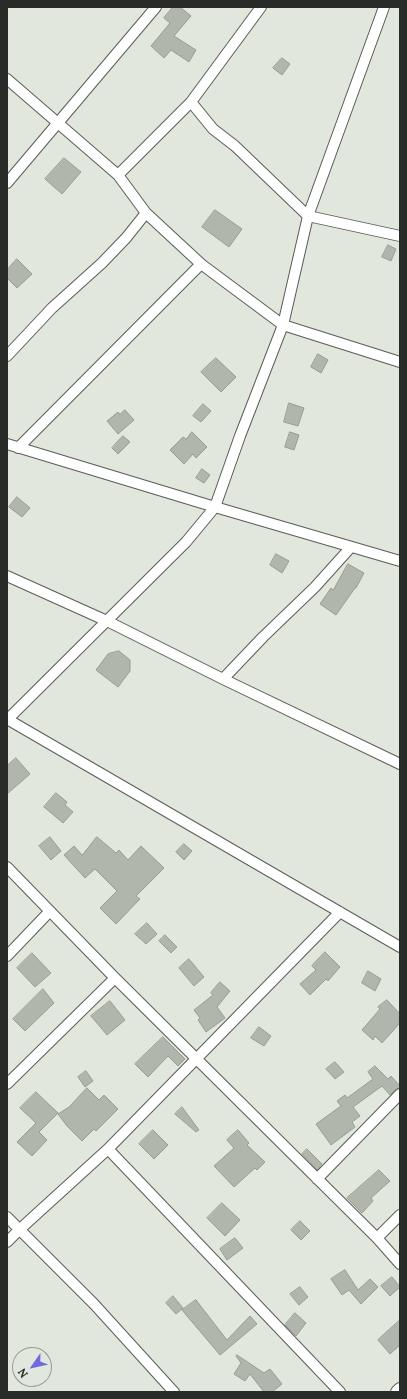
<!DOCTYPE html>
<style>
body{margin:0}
#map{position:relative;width:407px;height:1399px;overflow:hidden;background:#e1e7dd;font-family:Lora,serif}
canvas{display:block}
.frame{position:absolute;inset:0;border:8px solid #282b27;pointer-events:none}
.north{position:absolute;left:12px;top:1347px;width:40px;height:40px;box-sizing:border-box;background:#e1e7dd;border:1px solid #979c94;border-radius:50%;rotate:236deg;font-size:11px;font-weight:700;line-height:16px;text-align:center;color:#282b27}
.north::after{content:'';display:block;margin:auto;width:14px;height:18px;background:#7169e4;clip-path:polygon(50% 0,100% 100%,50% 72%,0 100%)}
</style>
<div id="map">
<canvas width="407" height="1399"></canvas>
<div class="frame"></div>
<div class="north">N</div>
</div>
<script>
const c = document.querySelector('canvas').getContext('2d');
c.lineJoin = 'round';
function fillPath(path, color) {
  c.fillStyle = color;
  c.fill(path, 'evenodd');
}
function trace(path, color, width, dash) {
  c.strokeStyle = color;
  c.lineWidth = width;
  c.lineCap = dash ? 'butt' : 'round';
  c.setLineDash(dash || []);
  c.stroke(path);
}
const building = new Path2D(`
 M173 7H180L191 16 174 36 196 50 189 62 171 50 164 58 151 46 170 23 164 18Z
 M282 58 290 64 282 75 273 68Z
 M64 158 81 172 62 194 45 179Z
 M215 210 242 229 229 247 202 227Z
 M388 245 396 249 391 261 382 257Z
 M17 259 32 274 17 288 7 278V270Z
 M318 354 328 360 321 373 311 367Z
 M216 358 236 377 221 392 201 372Z
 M289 403 304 408 298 426 284 422Z
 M203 404 211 411 201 422 193 416Z
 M125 410 134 420 118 434 107 421 118 412 120 414Z
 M192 432 207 447 196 458 193 454 184 464 170 450 183 437 186 439Z
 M290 432 299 435 294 450 285 447Z
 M123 436 130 442 118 454 112 448Z
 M202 469 210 475 204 483 196 478Z
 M17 497 30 508 22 517 9 507Z
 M276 554 289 561 282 573 270 565Z
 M348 564 364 573 356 588H355L336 615 320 604 331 588 333 590Z
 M119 651 130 660V671L118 687 96 670 108 654Z
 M16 758 30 774 7 794V766Z
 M56 793 67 802 65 805 73 812 63 823 44 807Z
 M50 837 61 851 51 860 39 846Z
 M97 837 116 853 119 850 128 860 141 846 164 868 136 896 140 899 116 924 100 908 117 891 95 869 85 878 64 855 74 846 82 855Z
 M184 844 192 851 184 860 176 852Z
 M147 923 157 934 146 944 135 934Z
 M165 935 177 947 171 953 159 941Z
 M325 952 340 967 328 981 326 979 310 995 300 984 316 970 312 966Z
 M32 953 51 973 35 987 17 968Z
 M189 959 204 977 194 986 179 968Z
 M368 971 381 979 375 991 362 983Z
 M220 982 230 991 217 1007 225 1018 206 1032 198 1020 200 1018 194 1010 213 995 211 993Z
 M43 989 54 1003 25 1031 13 1019Z
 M387 1000 400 1014V1023L382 1043 375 1036 373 1040 362 1030 380 1009 378 1007Z
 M110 1001 125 1020 107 1035 91 1016Z
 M259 1027 271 1036 264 1046 251 1038Z
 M163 1037 185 1059 178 1066 168 1056 148 1077 135 1064Z
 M335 1062 344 1072 335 1079 326 1069Z
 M375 1066 388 1079 391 1076 400 1086V1088L396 1089 390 1095 382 1086 353 1107 360 1116 352 1122 355 1127 331 1145 316 1124 341 1106 337 1101 345 1095 347 1098 373 1079 368 1072Z
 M86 1071 93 1081 85 1087 78 1077Z
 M87 1088 99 1100 104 1095 118 1109 96 1131 94 1129 82 1141 67 1126 58 1114 69 1107Z
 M36 1092 58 1113 39 1132 47 1140 32 1156 17 1142 36 1123 20 1108Z
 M182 1107 199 1130 196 1132 175 1114Z
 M153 1130 168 1145 154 1159 139 1144Z
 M238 1130 249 1143 247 1145 265 1162 257 1170 255 1168 234 1187 214 1166 234 1148 227 1140Z
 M307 1149 322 1164 317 1170 302 1154Z
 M379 1170 390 1181 371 1198 373 1201 362 1213 347 1198Z
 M222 1203 240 1220 225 1236 207 1218Z
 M300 1221 310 1231 301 1240 291 1230Z
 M235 1238 243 1248 227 1260 220 1249Z
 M345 1270 358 1290 370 1279 378 1287 361 1304 349 1290 342 1295 331 1279Z
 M392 1277 400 1287 390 1296 381 1286Z
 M300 1287 308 1297 299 1305 290 1294Z
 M173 1296 183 1308 176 1314 166 1303Z
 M196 1300 227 1340 250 1316 257 1324 220 1355 182 1310Z
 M295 1313 306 1323 296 1336 285 1325Z
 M400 1320V1345L390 1354 378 1340Z
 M237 1355 264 1373 270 1369 282 1384 272 1392H264L250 1374 245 1381 234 1374 241 1363 236 1356Z`);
const minor = new Path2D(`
 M7 79 118 175 146 213 201 264 283 325 400 362
 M191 102 213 129 235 146 308 216 400 236
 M118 175 191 102 261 7
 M7 183 156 7
 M7 356 52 308 102 263 126 238 146 213
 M7 444 215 507 400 561
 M18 448 201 264
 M7 576 107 621 223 679 400 764
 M223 679 263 637 315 587 351 547
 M7 719 400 947
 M7 720 186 542 215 507 240 436 283 325 308 216 384 7
 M7 867 115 978 377 1238 400 1264
 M7 956 50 911
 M7 1084 115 978
 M108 1149 340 1392
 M317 1179 400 1094
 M7 1217 94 1304 174 1392
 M377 1238 400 1215
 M7 1242 19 1230 108 1149 340 912`);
const tertiary = new Path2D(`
 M397 1392 400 1389`);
fillPath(building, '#b0b6ac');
trace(building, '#979d93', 1);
trace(minor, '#595e55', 12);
trace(tertiary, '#595e55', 14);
trace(minor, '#fff', 10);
trace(tertiary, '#fff', 12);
</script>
